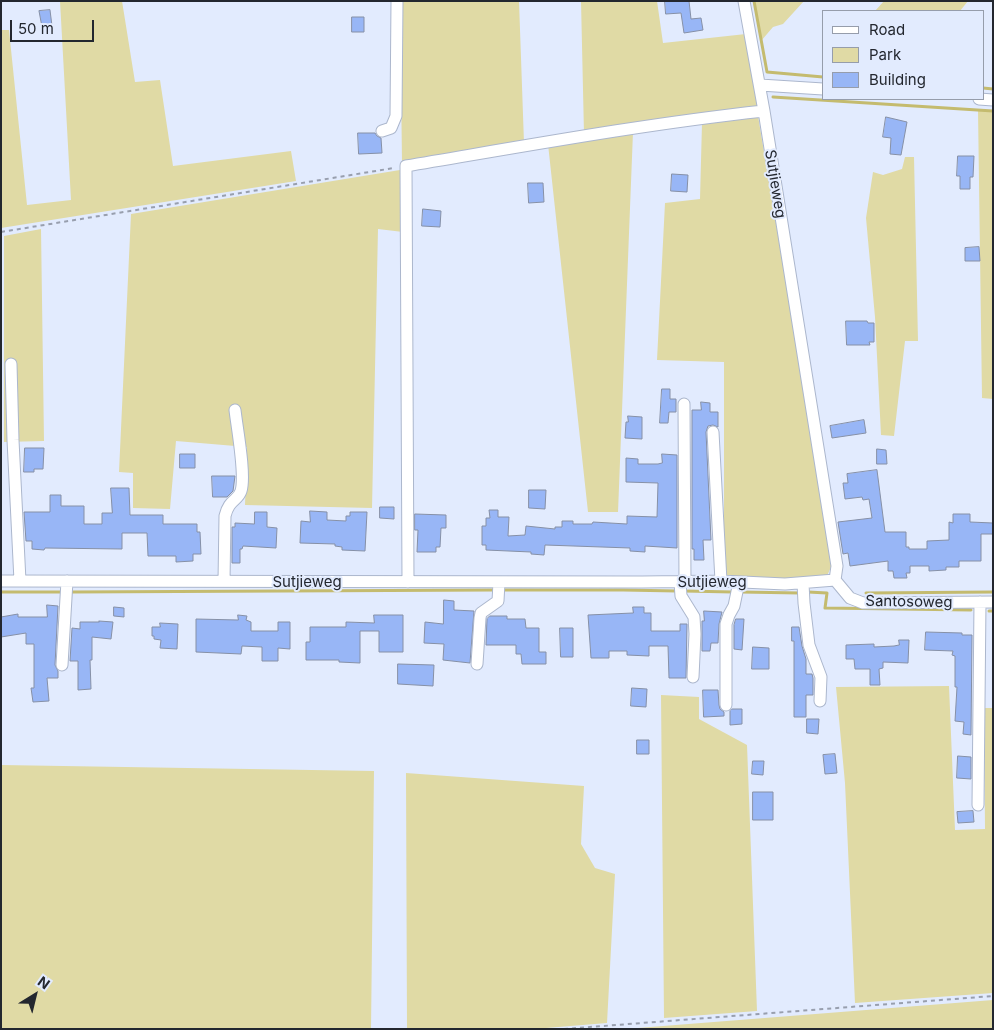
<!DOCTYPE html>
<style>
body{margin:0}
#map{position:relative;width:994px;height:1030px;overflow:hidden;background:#e2ebfe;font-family:Inter,sans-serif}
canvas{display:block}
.frame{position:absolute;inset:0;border:2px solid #23272f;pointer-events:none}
.legend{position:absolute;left:822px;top:10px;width:162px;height:90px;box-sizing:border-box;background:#e2ebfe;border:1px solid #969dab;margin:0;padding:6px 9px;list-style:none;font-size:15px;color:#23272f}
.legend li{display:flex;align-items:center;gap:10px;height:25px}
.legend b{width:25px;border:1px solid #969dab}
.north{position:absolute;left:10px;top:970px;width:50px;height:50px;-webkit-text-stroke:4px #e2ebfe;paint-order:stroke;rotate:36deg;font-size:14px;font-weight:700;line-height:20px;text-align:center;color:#23272f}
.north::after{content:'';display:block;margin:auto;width:18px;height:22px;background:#23272f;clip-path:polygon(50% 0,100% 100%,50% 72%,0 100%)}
.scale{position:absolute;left:10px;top:20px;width:84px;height:22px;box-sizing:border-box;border:2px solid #23272f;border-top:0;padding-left:6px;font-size:15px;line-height:18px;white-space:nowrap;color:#23272f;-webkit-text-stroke:4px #e2ebfe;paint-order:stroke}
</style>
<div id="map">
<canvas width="994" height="1030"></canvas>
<div class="frame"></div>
<ul class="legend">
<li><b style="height:6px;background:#fff"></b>Road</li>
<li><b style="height:14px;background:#e0daa5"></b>Park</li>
<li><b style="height:14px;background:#98b6f6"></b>Building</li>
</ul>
<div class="north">N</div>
<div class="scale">50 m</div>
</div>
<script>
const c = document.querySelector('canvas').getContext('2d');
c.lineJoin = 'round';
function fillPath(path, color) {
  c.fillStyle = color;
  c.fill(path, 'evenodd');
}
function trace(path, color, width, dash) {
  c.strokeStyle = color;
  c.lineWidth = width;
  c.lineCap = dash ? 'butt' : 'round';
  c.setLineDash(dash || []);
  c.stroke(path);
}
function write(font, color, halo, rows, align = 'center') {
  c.font = font + ' Inter,sans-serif';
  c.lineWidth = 4;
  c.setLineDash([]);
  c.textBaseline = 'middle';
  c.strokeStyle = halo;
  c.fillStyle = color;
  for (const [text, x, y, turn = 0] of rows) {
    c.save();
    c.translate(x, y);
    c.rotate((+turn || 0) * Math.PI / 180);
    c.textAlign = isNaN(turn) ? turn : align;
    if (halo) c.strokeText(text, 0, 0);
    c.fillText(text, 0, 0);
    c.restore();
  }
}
const green = new Path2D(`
 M60 1H122L135 82 160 80 173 166 291 151 296 181 1 228V30H9L27 205 71 200Z
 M400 1H519L524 143 402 163Z
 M581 1H657L663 43 746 34 758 105 756 108 584 134Z
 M754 1H804L783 24 773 27 761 41Z
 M884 1H968L960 11H875Z
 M978 110 993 111V399L982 398Z
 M758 116 832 558 831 567 827 576 784 580 724 576V362L657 360 665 203 700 199 702 123Z
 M633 132 618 512H588L548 144Z
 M905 157H914L918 341H905L894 436 881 435 875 317 866 218 873 172 883 175 902 169Z
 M400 170 406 189 403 232 378 229 372 508 245 505 247 447 176 441 170 509 133 508V473L119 472 131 214Z
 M41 229 44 441 4 442V236Z
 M949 686 955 830 985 829 984 708H993V993L855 1003 845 783 836 687Z
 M661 695 699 697V719L747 745 757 1011 664 1018Z
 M1 765 374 771 371 1029H1Z
 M406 773 584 786 581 844 595 868 615 874 607 1023 534 1029H407Z
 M993 1000V1029H625Z`);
const stream = new Path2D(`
 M754 1 767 72 823 77
 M983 88 993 89
 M773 97 993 111
 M504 590H623L677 591
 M684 591 733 592
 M1 592H63
 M72 592 494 590
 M740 592 800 593
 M808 592 827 593 825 608 971 610
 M866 593 993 592
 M989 611H993`);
const building = new Path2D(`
 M665 1H689L691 19 701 18 703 30 684 33 681 13 666 14Z
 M50 10 52 26 42 27 39 11Z
 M352 17H364V32H352Z
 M886 117 907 122 901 155 890 154 891 138 883 137Z
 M358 133H375L377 136 381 138 382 153 359 154Z
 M958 156H974L973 177H970V189H960V176H957Z
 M672 174 688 175 687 192 671 191Z
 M528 183H543L544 202 529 203Z
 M423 209 441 211 440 227 422 226Z
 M979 247 980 261H965V248Z
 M846 321H867L868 323H874V342H869L870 345H847Z
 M662 389H670V399H676V412H669L668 423H660Z
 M701 402 710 403V412H718V427L713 425 708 426 706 432 711 540H703L704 560H694V549H692V410H701Z
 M628 416 642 417V439L625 438 626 422H628Z
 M864 420 866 433 832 438 830 426Z
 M25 448H44L43 469H34V472H24Z
 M877 449 886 450 887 464H877Z
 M180 454H195V468H180Z
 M662 454 677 455V548L645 546V552L630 551V548L545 545 544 555 531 554V552L486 550V545H482V526H486V518H490L489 510H498V517H509L508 536 525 535 526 526 555 529V527H562V521H573V524H592L593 522 627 524V516L657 517 658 483 626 482V458L638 459V464H658L662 463Z
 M877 470 885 532H906V547H909V549H927V541L949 540V522L953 523V514H970V522L993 523V534H981V561H959V567H946V570L929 571V566H910V573H906L907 578H894L893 571H888V561L850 566 848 553 843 554 838 522 872 518 869 499 863 500 862 497 845 499 843 483H848L847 474Z
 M212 476H235L233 491 227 497H213Z
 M111 488H129L130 515H163V524H197V532H200L201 554H193V561L176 562V556H148L147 533H122V549L45 548 44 550 32 549V541H26L24 512H50V495H61V506H84V524H102V513H112Z
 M529 490H546L545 509 529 508Z
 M380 507H394V519L380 518Z
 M310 511 327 512V520L346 521V516H350V512H367L365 551 342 550V547L335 546V544L300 543 301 521 310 522Z
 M255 512H267V527L277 528 276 548 243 546 242 549H240V563H232V527H235V523L254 524Z
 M415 514 446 515V528H441L440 547H436V552H417L418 530H415Z
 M444 600 454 601V610L474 611 470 663 443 660 444 644 424 643 425 622 443 624Z
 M47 605 58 606 55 665 58 671V678H47L49 701 33 702 31 688H34V644H26V633L1 637V617L18 614V617H47Z
 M114 607 124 608V617L114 616Z
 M633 607H644V613H651V631H680V624H687L686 678H669L668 646H649V656L627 655V651H609V658H591L588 615 633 613Z
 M704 611 722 612 719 624 718 643H711L710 651H702V621H704Z
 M238 615 247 616 246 620 251 622V631H278V622H290V649L278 648V661H262V647L242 646 241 654 196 652V619L238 620Z
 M374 615H403V652H379V631H360V663L339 662V660H306V642H310V627H346V622L374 623Z
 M490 616H507V619H525L526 628H539V652H546V664H522L521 654H516V645H486L487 619Z
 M736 619H744L742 650 734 649V625Z
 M99 621 113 622 111 639 92 637V660H90L91 689 78 690V661H70L72 628 80 629V622H99Z
 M160 623 178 624 177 649 160 648 161 640 154 639V636H152V627H160Z
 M792 627H799L802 646 806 659V674H812L813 678V695H806V717H794V641H792Z
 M560 628H573V657H561Z
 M926 632 962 633V635H972L971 735 963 734 964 722 955 721 957 687H955V656L952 655 953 651 925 650Z
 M899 640H909L908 663 883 662V668L879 669 880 685H870V669H855L854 659H846V645L874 644V647L894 646 899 645Z
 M753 647 769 648V669H752Z
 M398 664 434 665 433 686 398 684Z
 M632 688 647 689 646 707 631 706Z
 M703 690H718L719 705 720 709 724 712V716L704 717Z
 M732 709H742V724L730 725V711Z
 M807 719H819L818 734 807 733Z
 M637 740H649V754H637Z
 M835 754 837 773 825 774 823 755Z
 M958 756 971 757V779L957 778Z
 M753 761H764L763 775 752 774Z
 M753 792H773V820H753Z
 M973 811 974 822 958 823 957 812Z`);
const path = new Path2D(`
 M1 232 394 168
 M564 1029 993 996`);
const minor = new Path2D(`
 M744 1 764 111 837 566 835 580
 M760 85 823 89
 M979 99 993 100
 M382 131 391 128 396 116 397 1
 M11 364 13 440 20 581
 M684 404 685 582
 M713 432 721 581
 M835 580 850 598 863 603 993 602
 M1 581 642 582 721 581 785 584 835 580
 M224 581 225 516C229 499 238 501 241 491 246 475 237 428 235 410
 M408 582 406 166C525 146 644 124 764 111
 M680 582 681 596 694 617 695 634 693 677
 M803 583 804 603 809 645 821 677 820 701
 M477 664 480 618 481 613 498 601 499 582
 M62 665 67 581
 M726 705V624L729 615 734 606 739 582
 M978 805 980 602`);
const streetNames = [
 ["Sutjieweg",775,184,81],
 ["Sutjieweg",307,582],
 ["Sutjieweg",712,582],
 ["Santosoweg",909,602,1]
];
fillPath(green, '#e0daa5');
trace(stream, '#c4bb6f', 3);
fillPath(building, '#98b6f6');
trace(building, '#8690a6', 1);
trace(minor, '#acb7cd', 13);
trace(path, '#989fae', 2, [4, 4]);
trace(minor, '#fff', 11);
write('15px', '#23272f', '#e2ebfe', streetNames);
</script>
